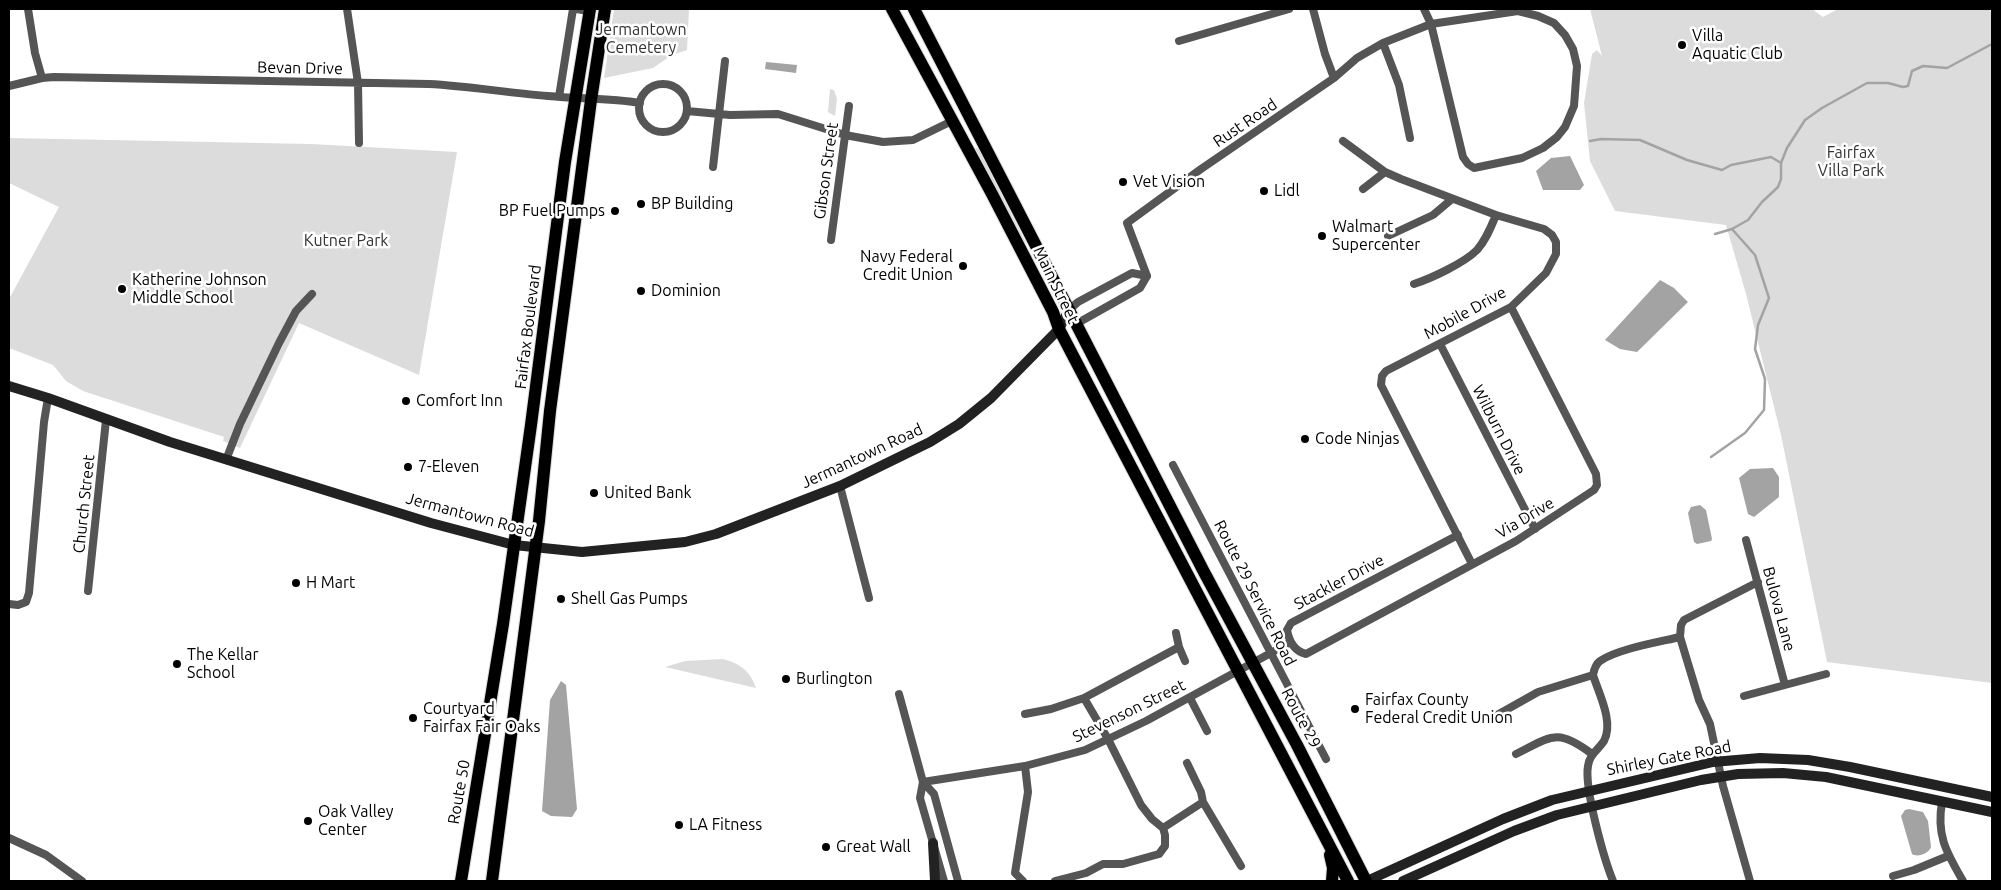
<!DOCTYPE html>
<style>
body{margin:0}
#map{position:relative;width:2001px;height:890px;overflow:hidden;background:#fff;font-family:Ubuntu,sans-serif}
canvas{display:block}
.frame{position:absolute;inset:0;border:10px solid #000;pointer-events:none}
</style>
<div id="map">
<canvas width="2001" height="890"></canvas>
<div class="frame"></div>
</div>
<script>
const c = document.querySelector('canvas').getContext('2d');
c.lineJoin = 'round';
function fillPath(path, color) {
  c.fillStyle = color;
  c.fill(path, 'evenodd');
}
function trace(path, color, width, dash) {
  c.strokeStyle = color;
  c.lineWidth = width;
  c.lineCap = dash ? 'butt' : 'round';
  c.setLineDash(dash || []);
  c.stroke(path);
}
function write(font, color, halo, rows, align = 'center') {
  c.font = font + ' Ubuntu,sans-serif';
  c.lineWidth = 5;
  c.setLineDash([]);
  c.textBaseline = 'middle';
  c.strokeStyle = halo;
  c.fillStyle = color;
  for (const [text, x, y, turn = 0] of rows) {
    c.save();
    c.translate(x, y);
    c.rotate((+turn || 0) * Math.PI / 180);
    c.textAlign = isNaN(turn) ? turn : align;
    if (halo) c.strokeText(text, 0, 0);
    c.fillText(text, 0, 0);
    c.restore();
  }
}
const green = new Path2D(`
 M614 9H689L687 50 672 55 653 68 604 78Z
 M1590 9H1812L1823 17 1838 9H1990L1992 15V683L1827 662 1781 435 1746 294 1726 225 1615 211 1590 161 1584 103 1592 54 1597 50 1602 56Z
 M830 89 834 90 837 99 835 116 828 112Z
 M9 138 311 144 457 152 419 375 299 323 240 448 223 441 224 437 83 391 66 381 53 365 9 348V299L59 207 9 183Z
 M977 148 979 150 1027 245 1015 230 974 149Z
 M723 659C741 664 750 671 756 688L665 667 685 661Z`);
const water = new Path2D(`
 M766 62 797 65 796 73 765 69Z
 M1570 156 1584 185 1580 190H1543L1536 171 1551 158Z
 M1660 280 1674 288 1688 302 1637 352 1620 349 1605 340Z
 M1773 468 1779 477V497L1754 517 1748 514 1739 478 1750 469Z
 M1700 505 1706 510 1712 539 1711 541 1697 544 1694 542 1688 513 1691 507Z
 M561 681 566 685 577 809 572 817 551 816 542 811 550 700Z
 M1909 809 1923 812 1928 821 1931 847C1929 853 1918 858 1912 854L1901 816 1905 810Z`);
const stream = new Path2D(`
 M1590 141 1601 139 1640 140 1687 160 1722 170 1731 165 1771 157 1781 163
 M1715 234 1732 229
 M1711 457 1745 433 1764 410 1765 379 1755 349 1758 325 1769 298 1755 255 1732 229 1748 220 1762 202 1778 187 1781 179V163L1787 148 1805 120 1822 108 1867 83H1888L1903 87 1908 86 1912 71 1923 66 1947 68 1992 44`);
const street = new Path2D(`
 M28 9 35 53 42 78
 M347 9 358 83 359 143
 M576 9 589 11
 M1313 9 1325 54 1334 78
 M1179 41 1289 9
 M1383 43 1399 85 1410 138
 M639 108a24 24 0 1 1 48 0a24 24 0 1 1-48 0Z
 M9 86 42 78 54 77 429 84C469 86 508 93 548 96 579 99 610 98 640 103
 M559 97 573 9
 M687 111 730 115 778 114 845 135 883 142 913 140 952 121
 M1343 141 1385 172 1401 179 1496 215 1544 229 1552 235 1556 242V254L1546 273 1511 307 1386 371 1382 376 1381 385 1472 564
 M713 167 725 61
 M1363 189 1385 172
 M1388 236 1433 215 1452 199
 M831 240 849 106
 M1147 276 1127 223 1201 169 1334 78 1357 58 1383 43 1431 24 1518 11 1538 16 1554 23 1565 35 1573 49 1577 66 1574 106 1565 127 1557 137 1543 148 1522 158 1474 168 1468 164 1463 157 1431 24 1424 9
 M1414 284C1432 278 1464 263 1477 250 1486 240 1491 227 1496 215
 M1069 310 1078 302 1132 273 1147 276 1140 288 1076 324
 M1440 344 1535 529
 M226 460 240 424 279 343 296 311 312 294
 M1173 465 1326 759
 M840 486 869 598
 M1458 535 1291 623 1287 630C1289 641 1294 651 1306 654L1516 541 1594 490 1597 485 1596 474 1511 307
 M1746 540 1785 685
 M88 591 106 420
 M9 604 18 605 26 602 29 593 44 422 48 398
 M1176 633 1179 647 1185 661
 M1593 675C1599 694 1614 722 1604 741 1598 750 1589 755 1588 766 1584 788 1604 859 1613 881
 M1593 675C1594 670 1596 664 1600 661 1617 649 1659 642 1680 637
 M899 694 923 782 920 798 944 881
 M1744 696 1826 674
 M1190 698 1207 731
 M1025 714 1051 709 1084 698 1179 647
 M1497 715 1538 692 1593 675
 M1516 754C1552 736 1557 728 1592 754
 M923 782 1025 766 1085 750 1146 721 1291 642
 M923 782 934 794 958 881
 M1203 802 1241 866
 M1942 802C1936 836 1947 853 1963 881
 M1163 828 1203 802 1201 792 1187 763
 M9 838 46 855 82 881
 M1893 876 1914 870 1948 856
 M1023 881 1015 873 1028 792 1025 766
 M1055 881 1086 873 1103 864H1123L1159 854 1165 846V835L1163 828 1152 819 1141 805 1108 739 1084 698
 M1750 881 1723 786 1710 724 1699 700 1680 637 1681 625 1684 620 1758 582`);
const secondary = new Path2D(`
 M9 386 48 398 170 442 431 523 514 545 582 552 685 542 716 534 840 486 930 442 959 424 991 398 1059 329 1069 310
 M933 843 935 881
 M1367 881 1503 819 1552 800 1713 762 1760 758 1808 760 1850 767 1992 797
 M1403 881 1514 831 1557 815 1701 780 1738 774 1783 773 1826 777 1992 812`);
const primary = new Path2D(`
 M892 9 992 194 1053 312 1059 329 1348 881
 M914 9 1204 572 1297 745 1366 881
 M1330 855 1333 868 1332 881
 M461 881 503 624 531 425 565 162 590 9
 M492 881 539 521 550 411 591 100 605 9`);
const markers = [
 [1682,45,5,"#000"],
 [1123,182,5,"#000"],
 [1264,191,5,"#000"],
 [641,204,5,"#000"],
 [615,211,5,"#000"],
 [1322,236,5,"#000"],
 [963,266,5,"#000"],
 [122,289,5,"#000"],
 [641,291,5,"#000"],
 [406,401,5,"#000"],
 [1305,439,5,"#000"],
 [408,467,5,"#000"],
 [594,493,5,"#000"],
 [296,583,5,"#000"],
 [561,599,5,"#000"],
 [177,664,5,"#000"],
 [786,679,5,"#000"],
 [1355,709,5,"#000"],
 [413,718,5,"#000"],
 [308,821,5,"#000"],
 [679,825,5,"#000"],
 [826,847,5,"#000"]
];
const parkNames = [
 ["Jermantown",641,30],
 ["Cemetery",641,48],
 ["Fairfax",1851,153],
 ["Villa Park",1851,171],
 ["Kutner Park",346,241]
];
const poiNames = [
 ["Villa",1692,36],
 ["Aquatic Club",1692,54],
 ["Vet Vision",1133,182],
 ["Lidl",1274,191],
 ["BP Building",651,204],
 ["BP Fuel Pumps",605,211,"right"],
 ["Walmart",1332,227],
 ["Supercenter",1332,245],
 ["Navy Federal",953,257,"right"],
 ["Credit Union",953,275,"right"],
 ["Katherine Johnson",132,280],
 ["Middle School",132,298],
 ["Dominion",651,291],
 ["Comfort Inn",416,401],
 ["Code Ninjas",1315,439],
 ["7-Eleven",418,467],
 ["United Bank",604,493],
 ["H Mart",306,583],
 ["Shell Gas Pumps",571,599],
 ["The Kellar",187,655],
 ["School",187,673],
 ["Burlington",796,679],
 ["Fairfax County",1365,700],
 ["Federal Credit Union",1365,718],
 ["Courtyard",423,709],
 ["Fairfax Fair Oaks",423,727],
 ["Oak Valley",318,812],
 ["Center",318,830],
 ["LA Fitness",689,825],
 ["Great Wall",836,847]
];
const streetNames = [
 ["Bevan Drive",300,68,1],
 ["Rust Road",1245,123,-34],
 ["Gibson Street",826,171,-82],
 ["Main Street",1056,285,64],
 ["Mobile Drive",1465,313,-29],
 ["Fairfax Boulevard",528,327,-83],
 ["Wilburn Drive",1499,430,63],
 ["Jermantown Road",862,456,-25],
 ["Church Street",84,504,-84],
 ["Jermantown Road",470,515,15],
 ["Via Drive",1525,518,-31],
 ["Stackler Drive",1339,582,-28],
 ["Route 29 Service Road",1255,593,63],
 ["Bulova Lane",1779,609,75],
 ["Stevenson Street",1129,711,-26],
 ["Route 29",1301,718,62],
 ["Shirley Gate Road",1669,758,-11],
 ["Route 50",459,792,-80]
];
fillPath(green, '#dcdcdc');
fillPath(water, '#a3a3a3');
trace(stream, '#a3a3a3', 2.5);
trace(primary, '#dbdbdb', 14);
trace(street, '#555', 8);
trace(secondary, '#222', 10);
trace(primary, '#000', 12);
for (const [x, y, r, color] of markers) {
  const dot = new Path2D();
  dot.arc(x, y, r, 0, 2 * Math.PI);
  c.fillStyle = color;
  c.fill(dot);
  trace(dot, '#fff', 2);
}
write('16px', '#333', '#fff', parkNames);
write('16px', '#000', '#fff', poiNames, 'left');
write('16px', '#000', '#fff', streetNames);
</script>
